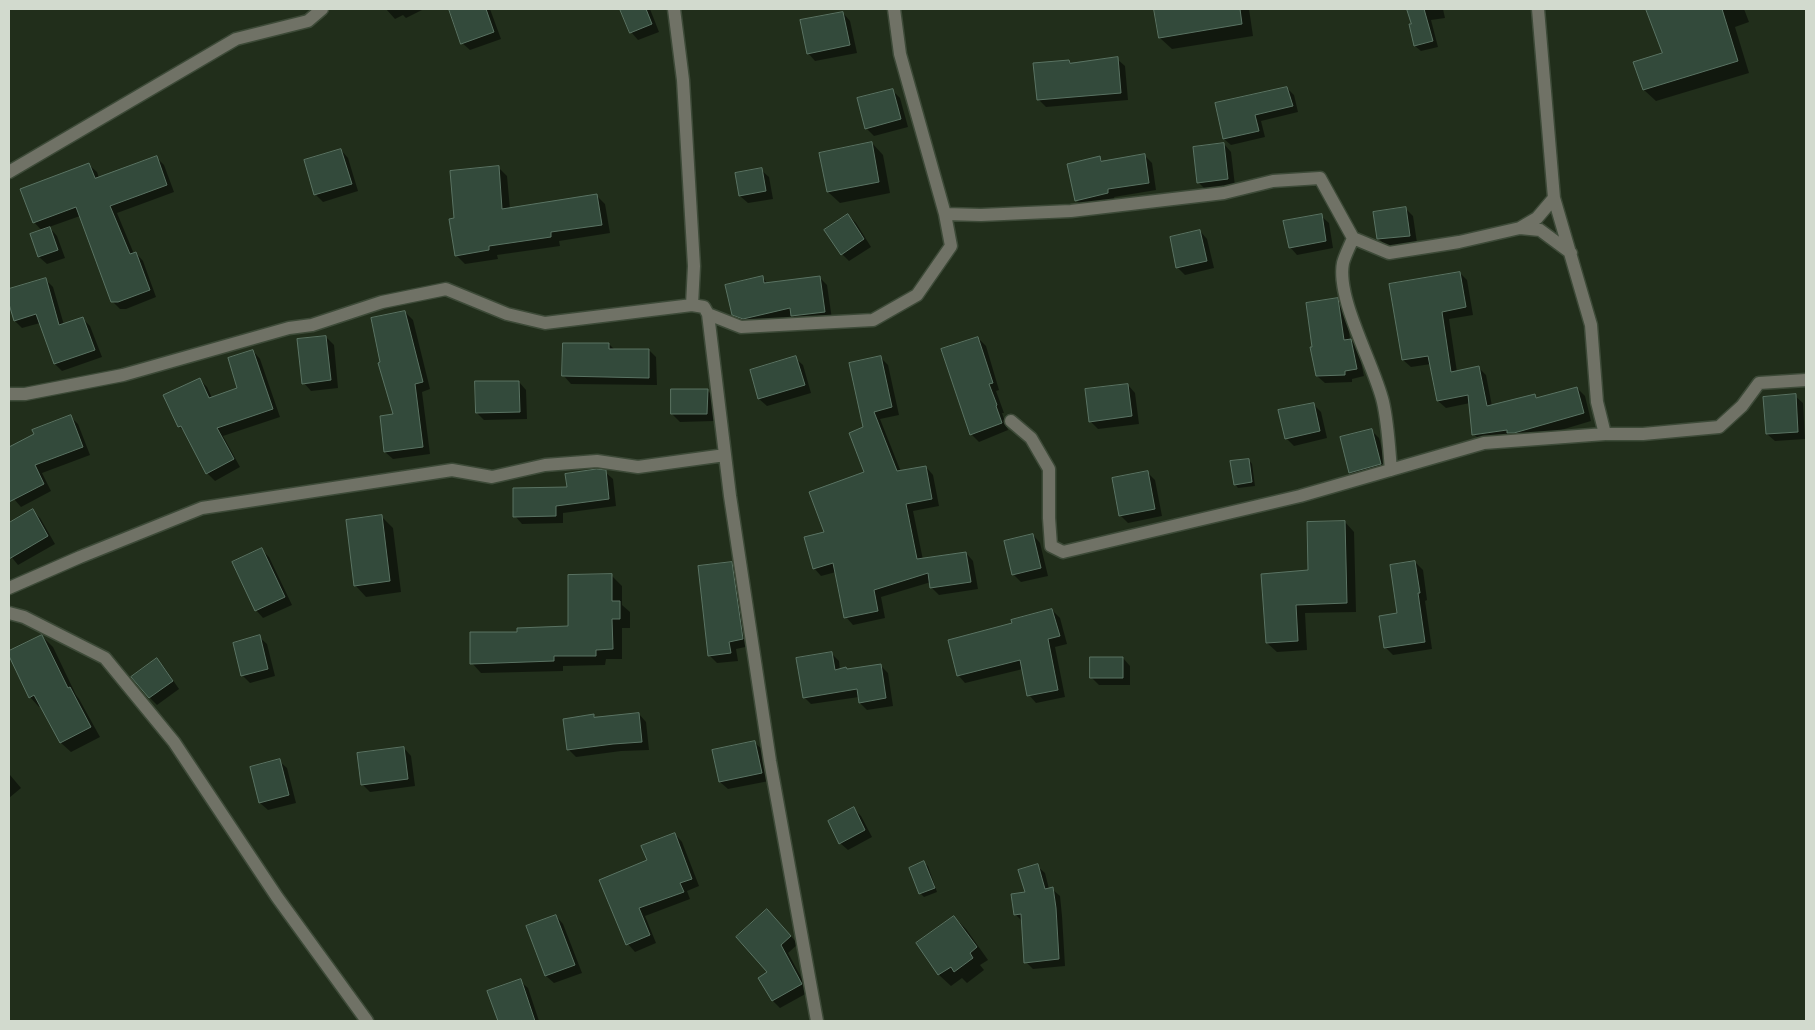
<!DOCTYPE html>
<style>
body{margin:0}
#map{position:relative;width:1815px;height:1030px;overflow:hidden;background:#212e1b;font-family:"Exo 2",sans-serif}
canvas{display:block}
.frame{position:absolute;inset:0;border:10px solid #d2dace;pointer-events:none}
</style>
<div id="map">
<canvas width="1815" height="1030"></canvas>
<div class="frame"></div>
</div>
<script>
const c = document.querySelector('canvas').getContext('2d');
c.lineJoin = 'round';
function fillPath(path, color) {
  c.fillStyle = color;
  c.fill(path, 'evenodd');
}
function trace(path, color, width, dash) {
  c.strokeStyle = color;
  c.lineWidth = width;
  c.lineCap = dash ? 'butt' : 'round';
  c.setLineDash(dash || []);
  c.stroke(path);
}
const shadow = new Path2D(`
 M386 9H424L406 18 403 15 395 19Z
 M450 9H490L501 39 470 50 462 43Z
 M622 9H650L659 32 638 40 631 32Z
 M1156 9H1249L1253 36 1172 49 1160 38Z
 M1409 9H1443L1445 18 1431 20 1438 47 1421 51 1415 46Z
 M1647 9H1744L1749 22 1735 27 1749 73 1656 101 1644 90 1664 54Z
 M843 13 850 21 857 53 815 61 808 53Z
 M1117 59 1125 66 1128 100 1046 107 1038 99 1069 61 1072 64Z
 M1287 88 1294 95 1298 112 1261 121 1265 137 1231 145 1224 139Z
 M892 90 900 98 908 127 874 136 866 128Z
 M872 143 883 155 890 193 840 203 828 192Z
 M1224 144 1231 152 1235 186 1206 190 1198 182Z
 M341 150 348 158 358 191 323 202 315 194Z
 M1144 155 1152 163 1156 190 1114 197 1115 200 1084 208 1076 200 1100 158 1104 162Z
 M156 157 164 165 174 192 117 213 134 254 136 253 143 261 156 297 126 309H120L112 301 80 216 49 227 57 236 65 258 47 264 39 257 32 235 42 231 34 222 89 165 97 172 99 178Z
 M498 167 507 176 510 209 596 195 605 204 610 233 559 241 560 246 497 255 498 259 465 264 456 255 455 219Z
 M761 170 769 177 773 199 748 203 740 196Z
 M1406 209 1413 216 1417 243 1386 246 1378 238Z
 M848 215 856 223 871 247 849 261 842 254Z
 M1321 216 1329 223 1333 248 1297 255 1290 247Z
 M1200 231 1207 239 1214 268 1185 275 1178 268Z
 M1460 273 1467 280 1473 315 1449 319 1457 372 1479 368 1486 375 1492 406 1535 396 1538 399 1577 388 1585 396 1591 421 1551 433 1481 442 1474 434 1470 403 1446 408 1438 401 1431 364 1411 367 1403 360Z
 M819 277 827 285 832 319 800 323 793 316 751 326 741 322 733 314 763 278 768 284Z
 M45 279 53 287 64 325 82 318 90 326 102 357 62 371 55 364 40 323 22 328 15 321 9 300V290Z
 M1337 299 1345 307 1350 339 1358 348 1364 376 1352 379V382L1325 383 1317 376Z
 M405 312 413 320 430 389 422 392 430 454 393 459 385 452 394 415Z
 M326 337 334 345 338 388 311 391 304 383Z
 M978 338 986 346 999 390 996 391 1004 413H1002L1008 430 979 442 971 434Z
 M609 344 615 350H649L656 357 657 385 571 384 564 376Z
 M253 351 260 359 280 417 223 436 240 467 215 481 207 473 186 434 179 426 199 379 207 387 212 398 239 389Z
 M880 357 888 365 899 415 880 419 901 472 926 467 933 475 939 506 913 511 923 560 966 553 973 561 978 589 939 595 932 588 931 582 881 597 885 618 853 625 846 617 836 572 821 576 814 568 825 533 865 473 864 428Z
 M795 358 803 365 811 393 767 406 759 399Z
 M519 382 526 390 527 419 484 420 477 413Z
 M1128 385 1135 393 1139 424 1098 429 1090 421Z
 M707 390 715 398 714 421 680 422 672 414Z
 M1795 396 1803 403 1805 439 1775 441 1767 434Z
 M1313 404 1321 412 1327 438 1294 446 1286 438Z
 M71 417 78 424 90 455 42 473 51 491 21 507 14 499 9 490V449Z
 M1372 431 1379 438 1388 472 1358 480 1350 473 1341 438Z
 M1249 460 1252 464 1255 486 1238 488 1235 484Z
 M605 472 613 479 616 506 563 513V523L522 524 515 516 568 488Z
 M1148 473 1155 480 1162 516 1128 523 1120 515Z
 M33 511 40 518 55 544 18 565 9 554V524Z
 M381 516 393 528 401 592 366 597 355 585Z
 M1345 522 1354 532 1356 612 1305 613 1307 650 1277 652 1267 643 1263 575 1309 571Z
 M1033 535 1040 543 1048 576 1021 582 1014 575 1006 542Z
 M262 550 269 557 292 605 263 618 256 610Z
 M1415 562 1423 570 1427 600 1425 601 1432 649 1393 655 1385 647 1398 614Z
 M731 564 739 571 750 646 736 649 738 661 717 663 709 655Z
 M612 576 622 586V605L630 612V628H622V659H606L605 665 563 666V671L481 673 472 663 519 633 569 627Z
 M1052 610 1060 618 1067 644 1055 647 1065 697 1036 703 1029 695 1023 669 965 683 958 675 1014 624Z
 M42 636 53 647 76 695 79 699 100 737 71 752 61 743 41 706 39 707 30 697 9 653Z
 M259 637 267 644 275 676 250 683 242 675Z
 M832 654 839 661 840 670 848 671 881 666 888 673 893 706 867 710 860 703 859 697 811 704 804 697Z
 M1123 658 1130 666V685H1099L1092 678Z
 M156 660 164 667 179 689 157 705 150 698Z
 M639 714 646 722 649 750 621 751 576 757 568 749 594 716 596 718Z
 M755 743 763 750 769 781 728 789 720 782Z
 M404 748 411 756 415 786 370 792 362 784Z
 M279 761 287 768 296 803 268 810 260 803Z
 M10 775 21 788 9 798V776Z
 M854 809 861 816 872 837 848 850 840 843Z
 M675 834 682 842 699 886 687 891 690 899 645 916 656 943 635 952 628 944 648 861Z
 M924 863 928 866 937 892 924 897 920 893Z
 M1037 866 1045 873 1049 889H1052L1060 896 1062 916 1065 966 1033 969 1026 962 1023 922 1015 914Z
 M556 916 563 924 582 973 554 983 546 976 528 927Z
 M954 917 966 929 988 960 980 965 984 970 967 983 962 978 951 986 939 975 917 944Z
 M775 918 798 944 788 953 809 992 780 1008 773 1001Z
 M520 981 528 988 539 1021H499L489 992Z`);
const building = new Path2D(`
 M449 9H486L494 32 461 44Z
 M620 9H646L652 24 630 33Z
 M1154 9H1240L1242 24 1159 38Z
 M1407 9H1424L1433 41 1414 46 1409 24H1411Z
 M1646 9H1722L1738 61 1643 90 1633 62 1662 53Z
 M843 12 850 45 807 54 800 20Z
 M1118 57 1121 93 1037 100 1033 63 1069 60 1070 63Z
 M1287 87 1293 106 1255 115 1259 131 1223 139 1215 103Z
 M893 89 901 119 865 129 857 98Z
 M872 142 879 182 827 192 819 153Z
 M1224 143 1228 179 1197 183 1193 147Z
 M341 149 352 184 314 195 304 160Z
 M1145 154 1149 183 1108 189V193L1075 201 1067 164 1100 156 1101 161Z
 M157 156 167 185 110 206 130 254 136 252 150 290 118 302H111L76 207 33 223 20 189 89 163 95 178Z
 M499 166 502 209 597 194 602 225 551 232V237L489 246V250L455 256 449 219 454 218 450 171Z
 M762 168 766 191 739 196 735 173Z
 M1406 207 1410 236 1377 239 1373 212Z
 M848 214 864 239 841 255 824 230Z
 M1322 214 1326 241 1289 248 1283 221Z
 M50 227 58 250 38 257 30 234Z
 M1200 230 1207 261 1176 268 1170 237Z
 M1460 272 1466 307 1442 312 1451 372 1479 366 1487 406 1535 394 1536 398 1577 387 1584 413 1514 433H1507V430L1472 435 1468 395 1437 401 1428 356 1402 360 1389 284Z
 M763 276 764 283 820 276 825 312 791 316 790 308 743 319 732 315 725 285Z
 M46 278 59 325 83 317 95 350 54 364 36 314 14 321 9 304V289Z
 M1338 298 1344 340 1351 339 1357 369 1345 371V375L1316 376 1310 347H1312L1306 303Z
 M405 311 423 382 415 384 423 447 384 452 380 416 393 414 378 363 380 362 371 318Z
 M326 336 331 380 302 384 297 339Z
 M978 337 993 383 989 384 997 405 996 406 1002 423 970 435 941 349Z
 M563 343H609V349H649V378L562 376Z
 M253 350 273 409 217 428 234 459 206 474 181 426 178 427 163 395 200 378 209 398 237 388 228 358Z
 M796 356 805 385 758 399 750 370Z
 M881 356 892 407 874 412 897 471 926 466 932 499 906 504 917 559 966 552 971 582 930 588 928 573 874 590 878 611 844 618 833 563 813 569 804 537 824 532 809 492 864 472 849 433 863 427 849 363Z
 M475 381H519L520 412 476 413Z
 M1128 384 1132 416 1089 422 1085 389Z
 M671 389H708L707 414H671Z
 M1796 394 1798 432 1766 434 1763 397Z
 M1314 403 1320 431 1285 439 1278 410Z
 M71 415 83 447 35 465 44 484 9 502V447L34 434 32 430Z
 M1372 429 1381 464 1349 473 1340 437Z
 M1249 459 1252 482 1234 485 1230 461Z
 M597 469 606 470 609 499 556 506V516L513 517V488L567 487 565 474Z
 M1148 471 1155 509 1119 516 1112 478Z
 M33 509 48 536 9 559V523Z
 M382 515 390 581 354 586 346 520Z
 M1345 521 1347 603 1296 605 1298 641 1266 643 1261 574 1308 570 1307 522Z
 M1033 534 1041 568 1012 575 1004 541Z
 M262 548 285 597 255 611 232 562Z
 M1415 561 1420 593H1418L1425 642 1384 648 1379 616 1397 613 1390 565Z
 M732 562 743 639 729 642 731 653 708 656 698 566Z
 M612 574V601H620V619H612L613 649 596 650V656H554V661L470 664V632H517V628L568 626V575Z
 M1052 609 1060 636 1048 639 1058 690 1027 696 1020 660 957 676 948 640 1012 623 1011 620Z
 M42 635 68 688 70 687 91 727 60 743 34 695 29 698 9 656V651Z
 M260 635 268 669 241 676 233 643Z
 M832 652 835 670 846 667 847 669 881 664 886 698 859 703 857 689 803 698 796 658Z
 M1090 657H1123V678H1090Z
 M157 658 173 681 149 698 131 677Z
 M639 713 642 742 613 744 567 750 563 719 594 714V717Z
 M755 741 762 773 719 782 712 750Z
 M404 747 408 779 361 785 357 753Z
 M280 759 289 795 259 803 250 767Z
 M854 807 865 830 839 844 828 821Z
 M675 833 692 879 680 883 684 892 639 908 650 935 626 945 599 880 647 860 641 846Z
 M924 861 935 888 919 894 909 868Z
 M1038 864 1045 889 1053 887 1056 908 1059 959 1024 963 1021 914 1014 915 1011 894 1025 892 1018 870Z
 M767 909 791 936 781 945 802 984 772 1001 758 978 767 972 736 937Z
 M556 915 575 965 545 976 526 926Z
 M954 916 977 947 970 953 973 958 954 972 951 967 938 975 916 943Z
 M521 979 535 1021H498L487 991Z`);
const minor = new Path2D(`
 M674 9 683 80 694 266 692 305
 M1538 9 1554 198 1591 325 1597 402 1605 434
 M9 172 236 39 308 21 322 9
 M945 214 981 215 1071 211 1224 193 1273 181 1320 178 1353 238 1389 253 1459 242 1520 228 1540 230 1571 253
 M1520 228 1537 218 1554 198
 M1353 238C1350 246 1345 255 1343 263 1336 299 1374 364 1383 402 1388 424 1389 447 1391 470
 M708 314 741 327 873 320 917 295 951 246 945 214 900 54 894 9
 M9 394H25L123 375 289 328 312 325 382 302 446 289 507 314 545 323 692 305 704 307 708 314 730 496 770 761 817 1021
 M1011 421 1031 438 1049 469V518L1051 546 1063 552 1300 496 1484 443 1605 434H1643L1719 427 1742 406 1759 383 1806 380
 M9 588 80 557 202 508 452 470 492 477 545 465 597 461 638 467 725 455
 M9 613 24 617 105 658 174 742 277 897 367 1021`);
fillPath(shadow, '#0007');
fillPath(building, '#334a3b');
trace(building, '#5a7363', 1);
trace(minor, '#3d4a38', 15);
trace(minor, '#707266', 12);
</script>
